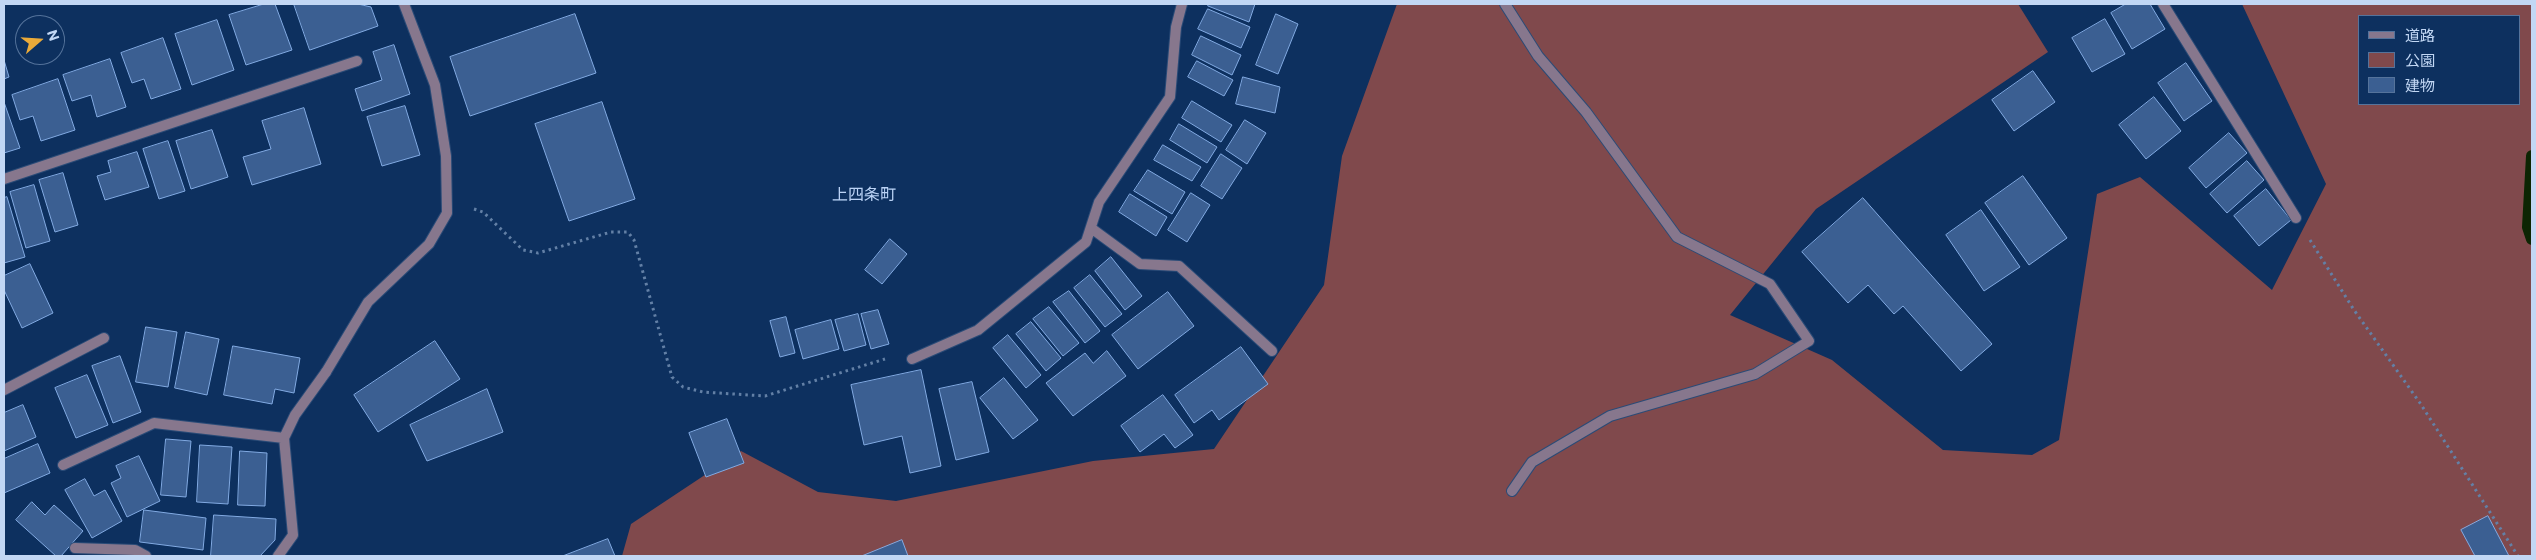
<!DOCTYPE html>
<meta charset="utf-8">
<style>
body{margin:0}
#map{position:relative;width:2536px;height:560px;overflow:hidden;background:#0d305f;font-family:Commissioner,"Noto Sans JP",sans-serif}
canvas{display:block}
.frame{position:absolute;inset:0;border:5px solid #c2d7f4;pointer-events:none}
.legend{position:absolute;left:2358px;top:15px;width:162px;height:90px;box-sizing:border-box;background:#0d305f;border:1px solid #55739b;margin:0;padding:6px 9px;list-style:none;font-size:15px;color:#c2d7f4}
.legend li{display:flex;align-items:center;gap:10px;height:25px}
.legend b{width:25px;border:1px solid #55739b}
.north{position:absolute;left:15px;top:15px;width:50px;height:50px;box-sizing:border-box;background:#0d305f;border:1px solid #55739b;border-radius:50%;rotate:71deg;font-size:14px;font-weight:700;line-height:20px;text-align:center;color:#c2d7f4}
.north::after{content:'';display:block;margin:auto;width:18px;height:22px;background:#eaaa39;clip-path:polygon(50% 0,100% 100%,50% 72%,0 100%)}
</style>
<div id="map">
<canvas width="2536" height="560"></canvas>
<div class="frame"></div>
<ul class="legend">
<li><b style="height:6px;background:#87778d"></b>道路</li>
<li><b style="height:14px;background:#80494c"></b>公園</li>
<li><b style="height:14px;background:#3b5f92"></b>建物</li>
</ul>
<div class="north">N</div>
</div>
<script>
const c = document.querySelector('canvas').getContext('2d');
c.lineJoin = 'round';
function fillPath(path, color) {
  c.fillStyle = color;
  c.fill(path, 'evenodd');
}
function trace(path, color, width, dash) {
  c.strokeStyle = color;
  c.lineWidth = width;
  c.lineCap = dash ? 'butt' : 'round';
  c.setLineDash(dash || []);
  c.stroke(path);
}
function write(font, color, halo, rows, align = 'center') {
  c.font = font + ' Commissioner,"Noto Sans JP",sans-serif';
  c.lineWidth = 4.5;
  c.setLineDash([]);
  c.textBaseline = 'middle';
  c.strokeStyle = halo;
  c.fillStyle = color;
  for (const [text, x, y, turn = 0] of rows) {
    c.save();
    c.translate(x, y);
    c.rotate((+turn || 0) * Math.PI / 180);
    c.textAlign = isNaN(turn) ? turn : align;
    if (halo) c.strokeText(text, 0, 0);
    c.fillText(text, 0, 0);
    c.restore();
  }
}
const green = new Path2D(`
 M1397 4H2018L2048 52 1816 209 1730 315 1832 360 1943 450 2032 455 2059 440 2097 194 2140 177 2272 290 2326 184 2242 4H2532V556H622L631 524 741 451 818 492 896 501 1093 461 1214 449 1324 285 1342 156ZM2360 16H2520V104H2360Z`);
const stream = new Path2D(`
 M2532 156 2528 227 2532 239`);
const building = new Path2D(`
 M264 4H275L292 50 246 65 229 15Z
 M294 4H358L371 7 378 26 310 50Z
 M1209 4H1255L1249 22 1208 6Z
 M2126 4H2150L2165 29 2132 49 2111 13Z
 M1208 9 1250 27 1241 48 1198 29Z
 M575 14 596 73 470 116 450 57Z
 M1276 14 1298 24 1278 74 1256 65Z
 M2105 19 2125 54 2092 72 2072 38Z
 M217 20 234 70 192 85 175 34Z
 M1201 36 1241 55 1232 75 1192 55Z
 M163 38 181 89 151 99 144 79 132 83 121 53Z
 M394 45 410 94 362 111 355 89 382 80 373 52Z
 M110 59 126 107 97 117 91 95 72 101 63 75Z
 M4 60 9 77 4 79Z
 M1197 61 1233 80 1224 96 1188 77Z
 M2186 63 2212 101 2184 121 2158 83Z
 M2033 71 2055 102 2014 131 1992 100Z
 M1243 77 1280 87 1275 113 1236 104Z
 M58 79 75 130 41 141 33 116 20 120 12 95Z
 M2154 97 2181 131 2146 159 2119 125Z
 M1192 101 1232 125 1221 142 1182 118Z
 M4 102 20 148 4 153Z
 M602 102 635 199 569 221 535 124Z
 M405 106 420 155 382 166 367 117Z
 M304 108 321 164 252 185 243 157 271 149 262 121Z
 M1245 120 1266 133 1247 164 1226 150Z
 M1179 124 1217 147 1207 163 1170 140Z
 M212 130 228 177 191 189 176 141Z
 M2229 133 2247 153 2206 188 2189 168Z
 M168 141 185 191 159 199 143 149Z
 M1163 145 1201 167 1192 181 1154 160Z
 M137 152 149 187 105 200 97 176 111 172 108 161Z
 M1221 154 1242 168 1222 199 1201 186Z
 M2247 161 2264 180 2227 213 2210 194Z
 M1148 170 1185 192 1172 214 1134 191Z
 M63 173 78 225 55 232 39 180Z
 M2023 176 2067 238 2029 265 1985 203Z
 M34 185 50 241 26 248 10 192Z
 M2266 189 2291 220 2259 246 2234 216Z
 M1191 193 1210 205 1187 242 1168 230Z
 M1130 194 1167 217 1156 236 1119 212Z
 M7 197 25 257 4 263V198Z
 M1863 198 1992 344 1961 371 1903 306 1894 314 1868 285 1848 303 1802 252Z
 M1981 210 2020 267 1984 291 1946 235Z
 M890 239 907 254 882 284 865 270Z
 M1111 257 1142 296 1125 310 1095 271Z
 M30 264 53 313 22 328 4 290V276Z
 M1090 275 1122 314 1105 327 1074 288Z
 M1069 291 1100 331 1085 343 1053 302Z
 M1168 292 1194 326 1138 369 1112 335Z
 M1049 307 1079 343 1063 356 1033 319Z
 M878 310 889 344 871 349 861 314Z
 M858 314 866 345 844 351 835 320Z
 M786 317 795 353 780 357 770 321Z
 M831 320 839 349 803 359 795 330Z
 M1031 322 1061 358 1046 371 1016 334Z
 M146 327 177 332 168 387 136 382Z
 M186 332 219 339 207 395 175 388Z
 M1008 335 1041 375 1026 388 993 348Z
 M435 341 460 379 378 432 354 395Z
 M233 346 300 358 294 393 275 389 272 404 224 395Z
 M1241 347 1268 384 1219 420 1212 410 1194 423 1175 395Z
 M1107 351 1126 376 1073 416 1046 383 1085 353 1093 363Z
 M120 356 141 412 113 423 92 366Z
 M921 370 941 466 910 473 902 436 864 445 851 385Z
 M87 375 108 425 76 438 55 388Z
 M1004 378 1038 420 1013 439 980 398Z
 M972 382 989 452 956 460 939 389Z
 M487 389 503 432 427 461 410 425Z
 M1163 395 1193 435 1175 448 1164 434 1140 452 1121 426Z
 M23 405 36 437 4 451V413Z
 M727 419 744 463 706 477 689 433Z
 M166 439 191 441 186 497 161 495Z
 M38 444 50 473 4 493V459Z
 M200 445 232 447 228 504 197 502Z
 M240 451 267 453 265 506 238 505Z
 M139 456 160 501 127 517 111 483 121 478 116 466Z
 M85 479 94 496 105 490 122 521 92 538 65 490Z
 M32 502 45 515 54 505 83 531 61 556H56L16 520Z
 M144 510 206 518 203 550 140 542Z
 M214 515 276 519 275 540 260 556H211Z
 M2488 516 2509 556H2475L2461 530Z
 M608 539 615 556H563Z
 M902 540 908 556H862Z`);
const path = new Path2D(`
 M474 209 483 212 523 250 538 253 611 232H628L634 240 672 377 683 387 703 392 765 396 885 359
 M2310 240 2354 310 2420 403 2518 556`);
const lane = new Path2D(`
 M326 372 368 302 429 244 447 213 446 156 435 85 404 4
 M4 390 104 338
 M75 548 135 550 146 556`);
const street = new Path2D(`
 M1505 4 1538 56 1586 112 1677 237 1770 284 1809 341 1755 374 1610 416 1532 462 1512 491
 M2163 4 2296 218
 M4 179 357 61
 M1091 228 1140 264 1179 266 1272 351
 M912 359 978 330 1086 242 1099 202 1170 97 1176 27 1182 4
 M63 465 154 423 284 438
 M278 556 293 535 284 438 295 415 326 372`);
const neighbourhoodNames = [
 ["上四条町",864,195]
];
fillPath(green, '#80494c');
trace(stream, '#0d2503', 12);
fillPath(building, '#3b5f92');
trace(building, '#82aae2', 1);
trace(lane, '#2a4b77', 12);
trace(street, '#2a4b77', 12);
trace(path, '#6380a6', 3, [2.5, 4]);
trace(lane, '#87778d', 10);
trace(street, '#87778d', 10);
write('16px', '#bad2f5', '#0d305f', neighbourhoodNames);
</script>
